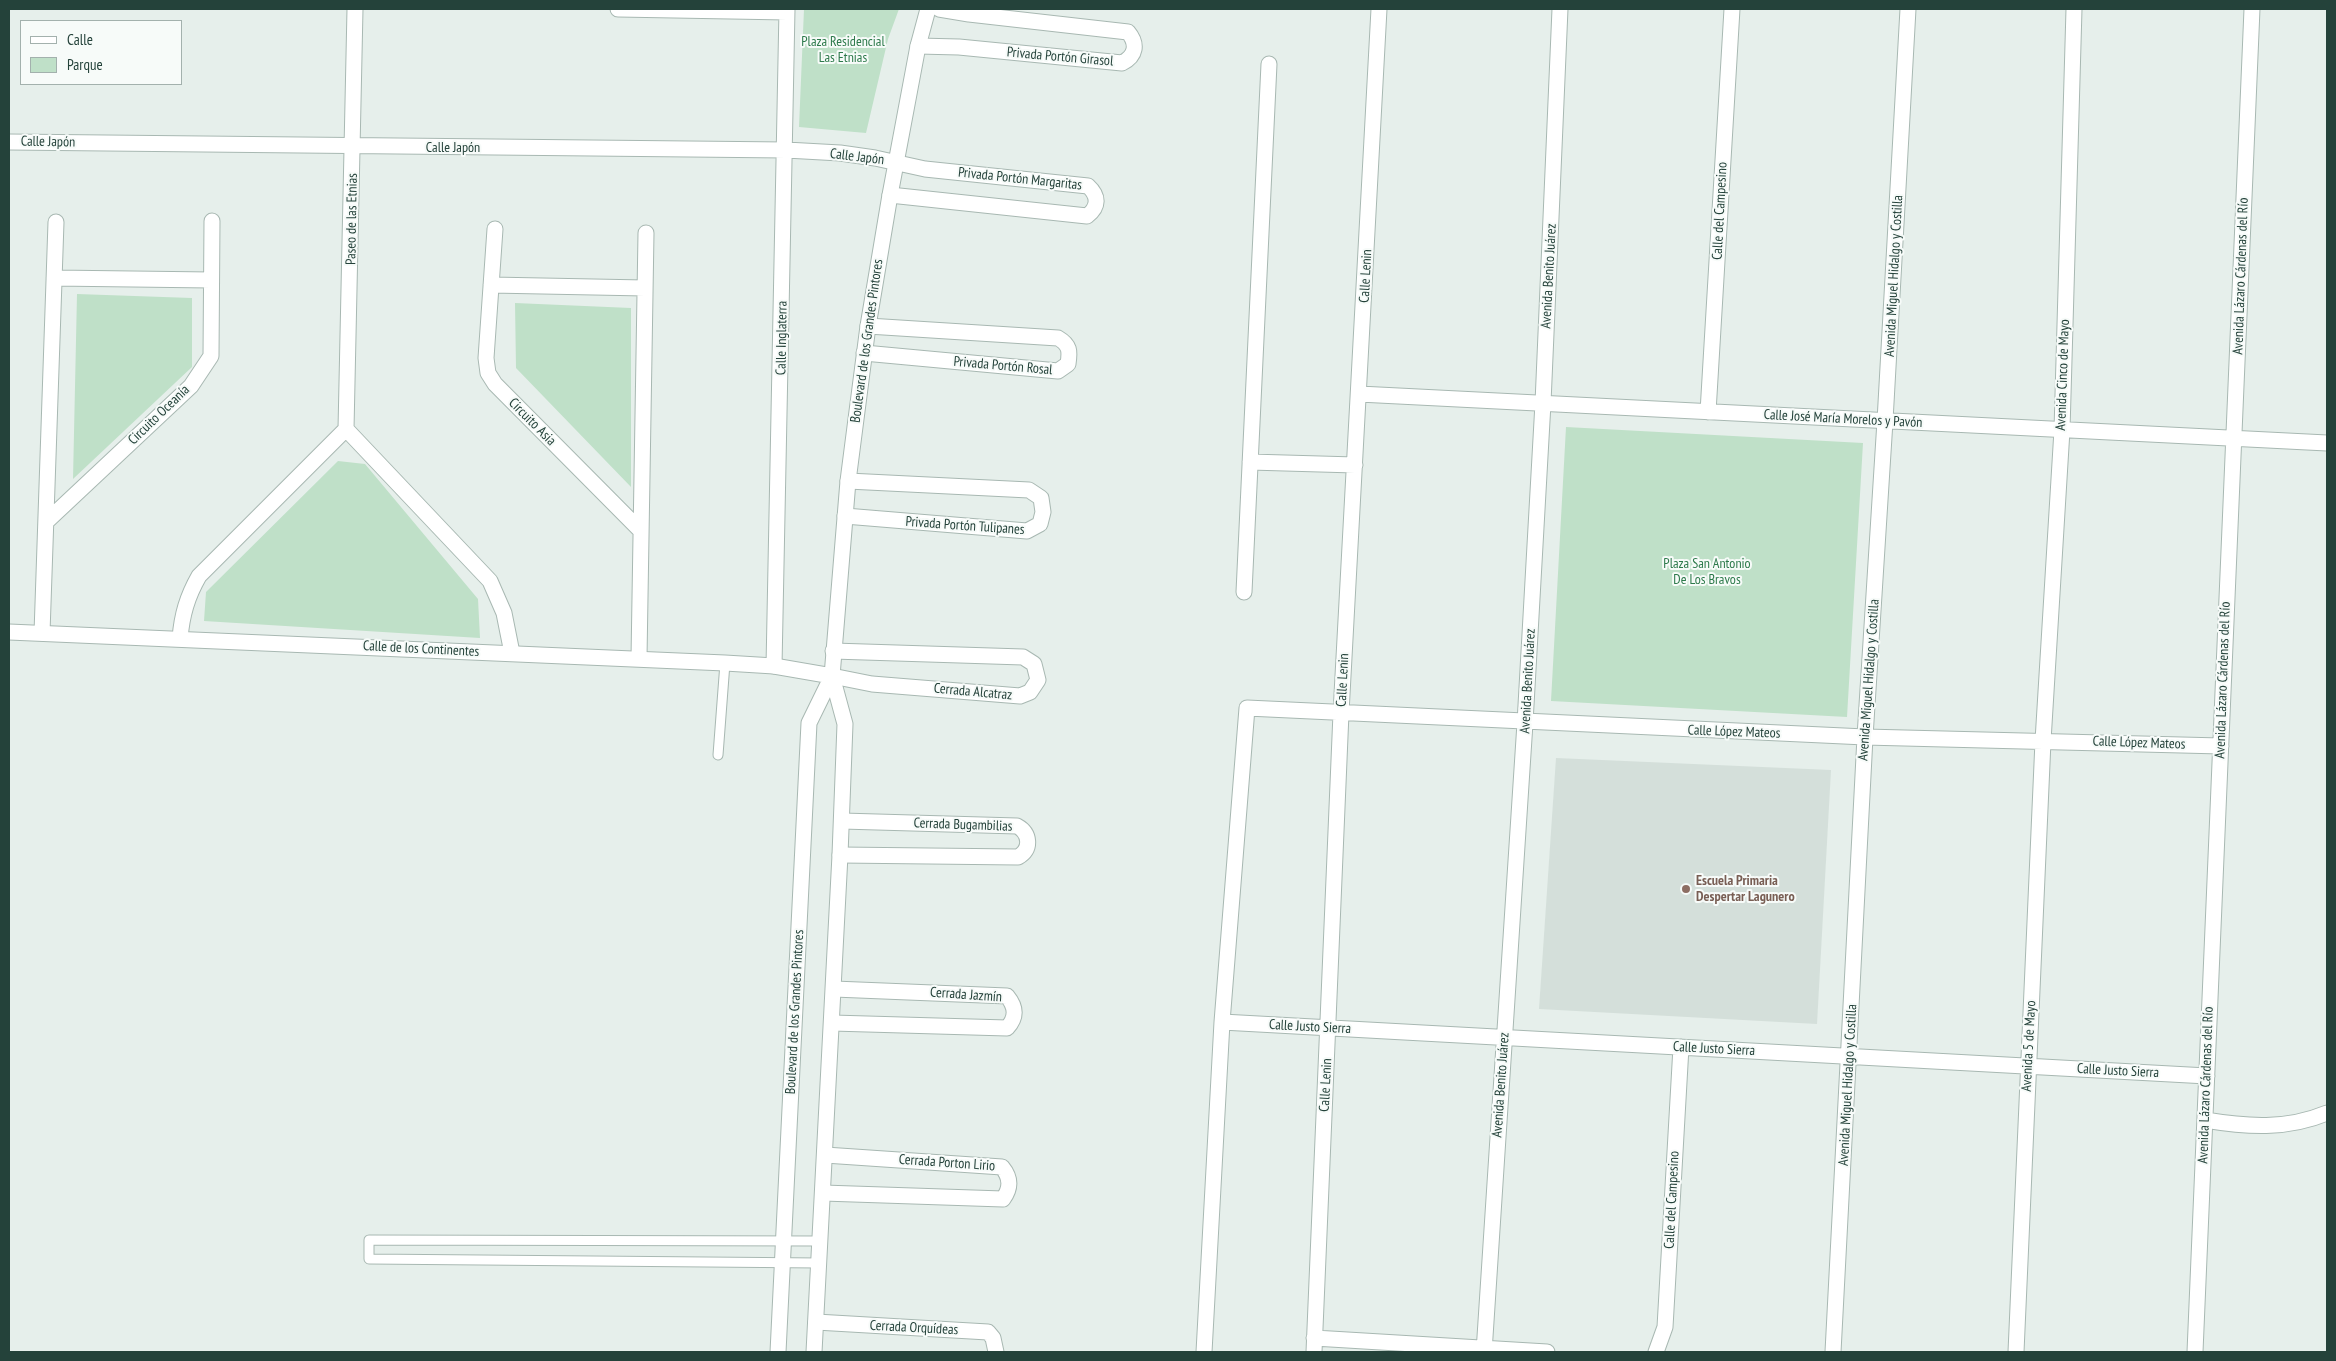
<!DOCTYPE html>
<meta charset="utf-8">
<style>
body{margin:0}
#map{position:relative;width:2336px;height:1361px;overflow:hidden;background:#e6efeb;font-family:"PT Sans Narrow",sans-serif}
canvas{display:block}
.frame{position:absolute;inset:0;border:10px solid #24423a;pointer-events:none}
.legend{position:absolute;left:20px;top:20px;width:162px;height:65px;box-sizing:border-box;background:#f7fbf9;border:1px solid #a3b1ad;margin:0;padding:6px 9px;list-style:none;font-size:15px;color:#24423a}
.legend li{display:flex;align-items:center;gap:10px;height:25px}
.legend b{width:25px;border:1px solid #a3b1ad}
</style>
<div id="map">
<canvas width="2336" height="1361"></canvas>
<div class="frame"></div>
<ul class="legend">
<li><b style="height:6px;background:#fff"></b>Calle</li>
<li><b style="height:14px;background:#bfe0c8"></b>Parque</li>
</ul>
</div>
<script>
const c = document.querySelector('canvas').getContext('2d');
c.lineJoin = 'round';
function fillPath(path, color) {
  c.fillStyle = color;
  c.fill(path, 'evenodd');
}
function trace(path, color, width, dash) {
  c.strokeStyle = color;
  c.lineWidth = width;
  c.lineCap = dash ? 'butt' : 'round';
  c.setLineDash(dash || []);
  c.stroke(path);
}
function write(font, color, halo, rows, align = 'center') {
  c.font = font + ' "PT Sans Narrow",sans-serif';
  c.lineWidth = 4;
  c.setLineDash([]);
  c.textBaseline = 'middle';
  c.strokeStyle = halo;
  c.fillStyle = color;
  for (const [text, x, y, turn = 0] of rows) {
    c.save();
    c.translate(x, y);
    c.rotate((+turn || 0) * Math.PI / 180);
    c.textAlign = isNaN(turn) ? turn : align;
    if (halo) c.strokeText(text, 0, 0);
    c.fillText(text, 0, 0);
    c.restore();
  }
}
const built = new Path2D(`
 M1556 758 1831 770 1817 1024 1539 1009Z`);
const green = new Path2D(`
 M804 9H899L888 39 866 133 799 127Z
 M77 294 192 298V367L73 479Z
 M515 303 631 308V487L516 368Z
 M1566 427 1863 443 1847 717 1551 701Z
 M338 461 365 464 478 599 480 638 204 621 206 592Z`);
const service = new Path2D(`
 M718 755 725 663
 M819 1263 369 1259V1240L820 1241`);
const minor = new Path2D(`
 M618 9 787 12
 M918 46 959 47 1122 63C1136 56 1138 44 1128 32L969 14 939 9
 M9 142 786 150 840 153 875 158 925 169 1088 186C1099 196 1099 207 1087 216L890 195
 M495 229 486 358 488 373 495 384 641 531
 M54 278 211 280
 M491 285 645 288
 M864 353 1058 371 1068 364C1070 351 1070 345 1058 338L868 326
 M1359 394 2327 443
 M1708 412 1732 9
 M346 429 490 581 504 613 512 653
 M1250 462 1355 465
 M845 516 1027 531 1040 524 1043 512 1041 498 1029 490 848 481
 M46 522 191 386 211 356 212 221
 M1244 592 1269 64
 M42 633 56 222
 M180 638C182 615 187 597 199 576L346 429 355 9
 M639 658 646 233
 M774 666 787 9
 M832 676 872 684 1020 696 1030 692 1038 680 1034 664 1023 657 833 651
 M840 855 1018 857C1032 849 1030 833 1017 826L842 821
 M1222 1022 2207 1076
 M832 1023 1007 1028C1017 1017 1016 1007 1007 996L834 989
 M2205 1120C2247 1127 2286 1130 2327 1113
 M823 1193 1003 1199C1011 1188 1011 1178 1002 1167L825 1155
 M816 1322 988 1332 993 1338 996 1352
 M1314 1338 1547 1352
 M1204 1352 1222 1022 1247 708 1865 737 2221 746
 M1314 1352 1341 713 1379 9
 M1484 1352 1525 723 1543 403 1560 9
 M1656 1352 1665 1327 1681 1047
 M1833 1352 1865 737 1885 421 1908 9
 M2016 1352 2043 741 2062 430 2074 9
 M2195 1352 2252 9`);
const tertiary = new Path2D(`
 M9 632 725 663 774 666 832 676
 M778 1352 809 723 832 676
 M814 1352 840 855 845 724 832 676 848 481 868 326 890 195 918 46 928 9`);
const markers = [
 [1686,889,5,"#8d6e63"]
];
const parkNames = [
 ["Plaza Residencial",843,42],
 ["Las Etnias",843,58],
 ["Plaza San Antonio",1707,564],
 ["De Los Bravos",1707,580]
];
const streetNames = [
 ["Privada Portón Girasol",1060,57,5],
 ["Calle Japón",48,142,1],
 ["Calle Japón",453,148],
 ["Calle Japón",857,157,7],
 ["Privada Portón Margaritas",1020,179,6],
 ["Calle del Campesino",1720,211,-87],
 ["Paseo de las Etnias",352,219,-89],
 ["Calle Lenin",1366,276,-87],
 ["Avenida Benito Juárez",1549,276,-87],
 ["Avenida Miguel Hidalgo y Costilla",1894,276,-87],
 ["Avenida Lázaro Cárdenas del Río",2241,276,-88],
 ["Calle Inglaterra",782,338,-89],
 ["Boulevard de los Grandes Pintores",867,341,-82],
 ["Privada Portón Rosal",1003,366,5],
 ["Avenida Cinco de Mayo",2063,375,-88],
 ["Circuito Oceanía",159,415,-44],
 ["Calle José María Morelos y Pavón",1843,419,3],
 ["Circuito Asia",532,422,45],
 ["Privada Portón Tulipanes",965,526,4],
 ["Calle de los Continentes",421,649,3],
 ["Calle Lenin",1343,680,-87],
 ["Avenida Miguel Hidalgo y Costilla",1869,680,-86],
 ["Avenida Lázaro Cárdenas del Río",2223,680,-88],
 ["Avenida Benito Juárez",1528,681,-87],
 ["Cerrada Alcatraz",973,692,5],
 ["Calle López Mateos",1734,732,2],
 ["Calle López Mateos",2139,743,2],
 ["Cerrada Bugambilias",963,825,2],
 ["Cerrada Jazmín",966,995,4],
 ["Boulevard de los Grandes Pintores",795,1012,-87],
 ["Calle Justo Sierra",1310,1027,3],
 ["Avenida 5 de Mayo",2029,1046,-87],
 ["Calle Justo Sierra",1714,1049,3],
 ["Calle Justo Sierra",2118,1071,3],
 ["Calle Lenin",1326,1085,-87],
 ["Avenida Benito Juárez",1501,1085,-86],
 ["Avenida Miguel Hidalgo y Costilla",1848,1085,-87],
 ["Avenida Lázaro Cárdenas del Río",2206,1085,-88],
 ["Cerrada Porton Lirio",947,1163,4],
 ["Calle del Campesino",1672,1200,-87],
 ["Cerrada Orquídeas",914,1328,3]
];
const educationNames = [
 ["Escuela Primaria",1696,881],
 ["Despertar Lagunero",1696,897]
];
fillPath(built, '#d4dfda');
fillPath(green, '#bfe0c8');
trace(service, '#a8b8b2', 11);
trace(minor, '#a8b8b2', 17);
trace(tertiary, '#a8b8b2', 17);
trace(service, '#fff', 9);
trace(minor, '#fff', 15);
trace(tertiary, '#fff', 15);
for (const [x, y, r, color] of markers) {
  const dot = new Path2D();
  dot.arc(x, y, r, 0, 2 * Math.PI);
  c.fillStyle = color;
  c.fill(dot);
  trace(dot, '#f7fbf9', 2);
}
write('14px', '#2d7a4b', '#f7fbf9', parkNames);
write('14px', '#24423a', '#f7fbf9', streetNames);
write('bold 14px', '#785e54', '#f7fbf9', educationNames, 'left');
</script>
